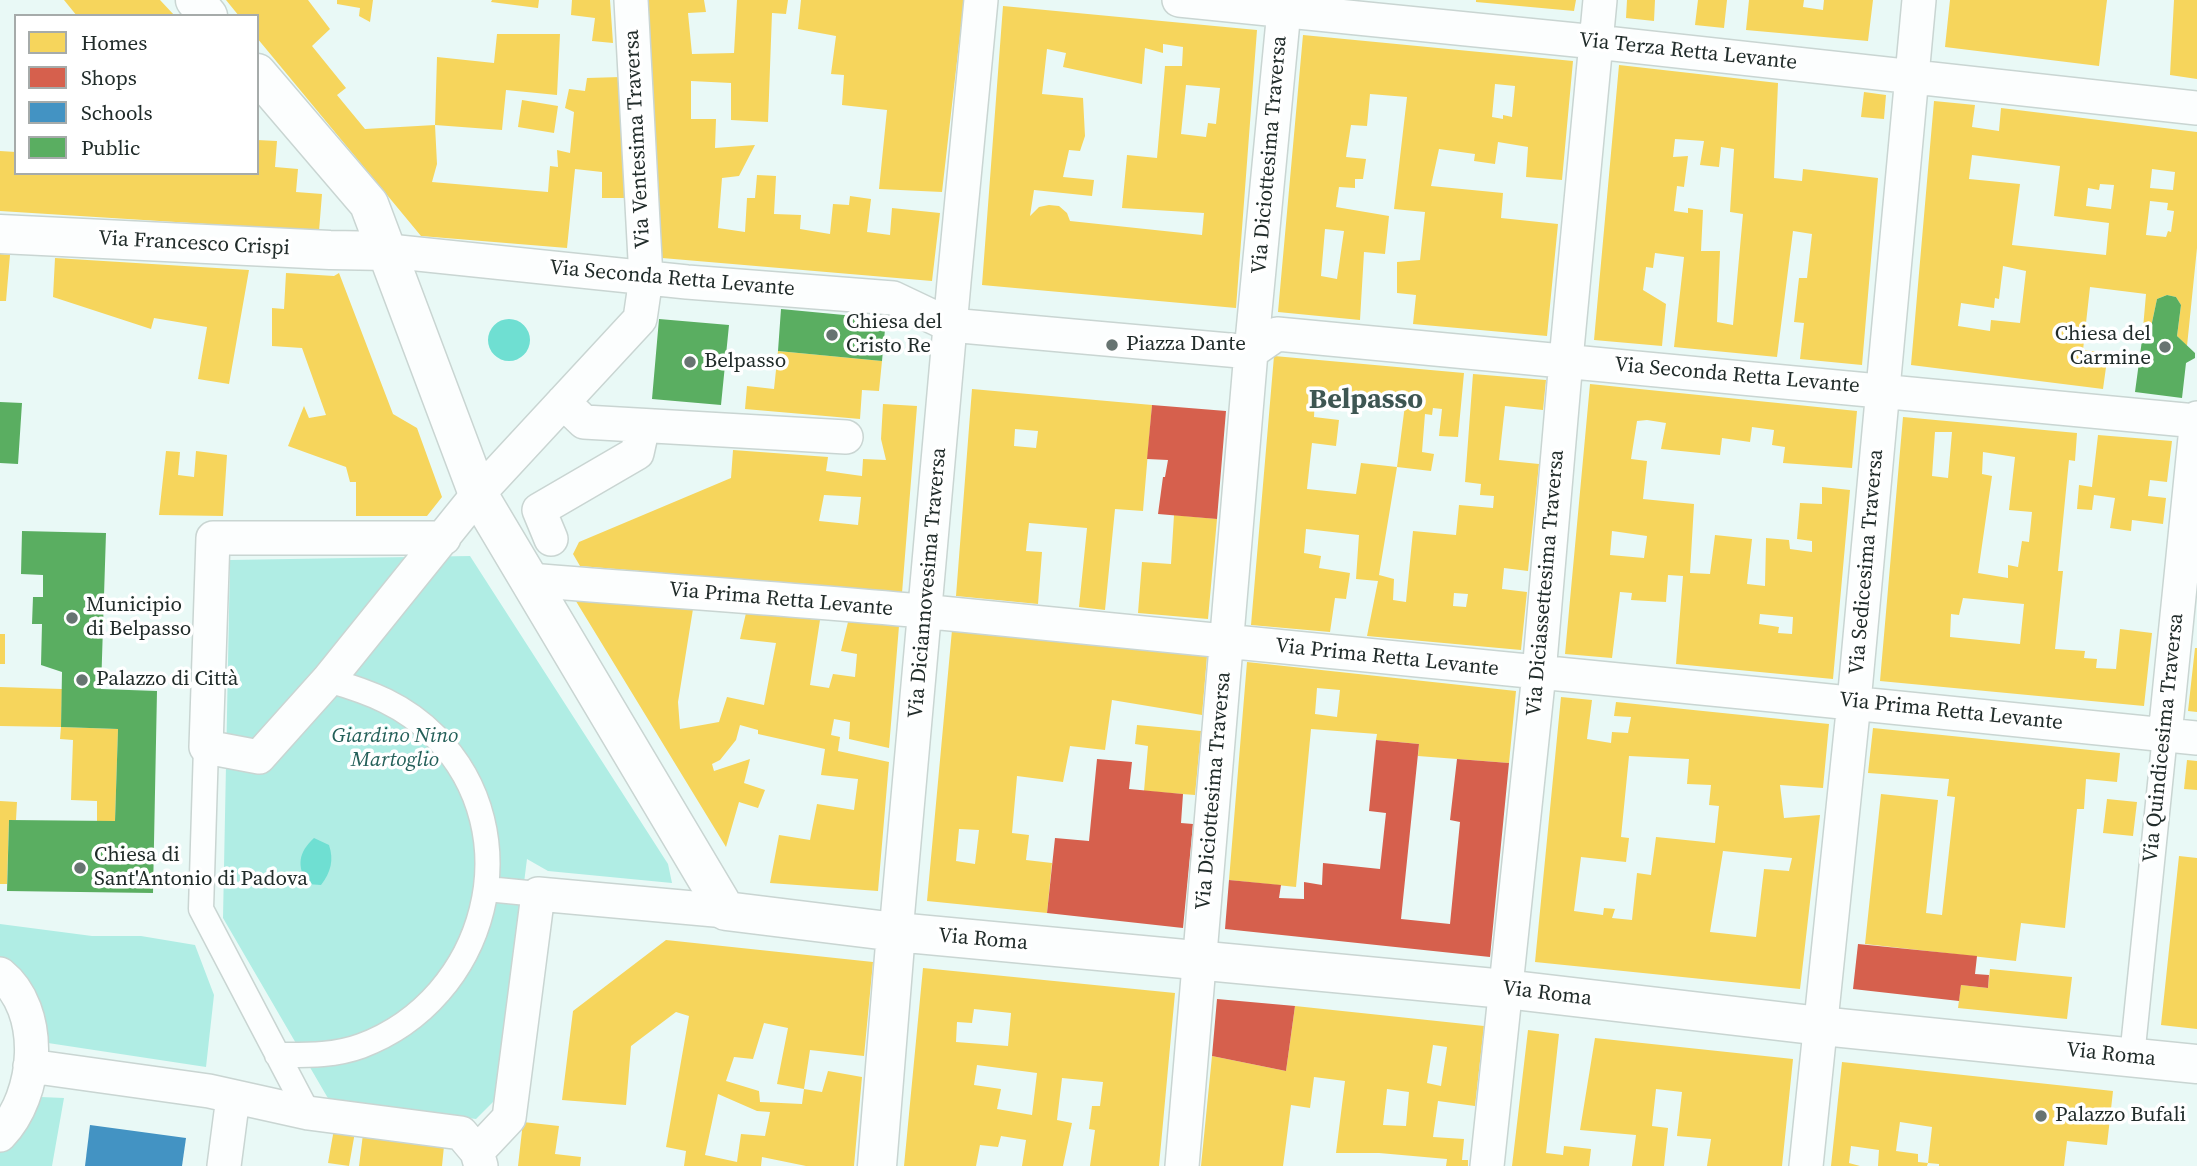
<!DOCTYPE html>
<meta charset="utf-8">
<style>
body{margin:0}
#map{position:relative;width:2197px;height:1166px;overflow:hidden;background:#e9f9f6;font-family:"Source Serif 4",serif}
canvas{display:block}
.legend{position:absolute;left:14px;top:14px;width:245px;height:161px;box-sizing:border-box;background:#fff;border:2px solid #a6abaa;margin:0;padding:9px 12px;list-style:none;font-size:21px;color:#212c2a}
.legend li{display:flex;align-items:center;gap:14px;height:35px}
.legend b{width:35px;border:2px solid #a6abaa}
</style>
<div id="map">
<canvas width="2197" height="1166"></canvas>
<ul class="legend">
<li><b style="height:19px;background:#f6d55c"></b>Homes</li>
<li><b style="height:19px;background:#d6604d"></b>Shops</li>
<li><b style="height:19px;background:#4393c3"></b>Schools</li>
<li><b style="height:19px;background:#5aae61"></b>Public</li>
</ul>
</div>
<script>
const c = document.querySelector('canvas').getContext('2d');
c.lineJoin = 'round';
function fillPath(path, color) {
  c.fillStyle = color;
  c.fill(path, 'evenodd');
}
function trace(path, color, width, dash) {
  c.strokeStyle = color;
  c.lineWidth = width;
  c.lineCap = dash ? 'butt' : 'round';
  c.setLineDash(dash || []);
  c.stroke(path);
}
function write(font, color, halo, rows, align = 'center') {
  c.font = font + ' "Source Serif 4",serif';
  c.lineWidth = 7;
  c.setLineDash([]);
  c.textBaseline = 'middle';
  c.strokeStyle = halo;
  c.fillStyle = color;
  for (const [text, x, y, turn = 0] of rows) {
    c.save();
    c.translate(x, y);
    c.rotate((+turn || 0) * Math.PI / 180);
    c.textAlign = isNaN(turn) ? turn : align;
    if (halo) c.strokeText(text, 0, 0);
    c.fillText(text, 0, 0);
    c.restore();
  }
}
const green = new Path2D(`
 M470 556 668 864 672 883 548 871 527 859 497 1098 476 1119 329 1100 223 918 230 560Z
 M0 924 92 936H141L195 945 214 995 206 1067 48 1043C42 999 29 990 0 958Z
 M41 1097 64 1098 52 1166H0V1149Z`);
const water = new Path2D(`
 M488 340a21 21 0 1 1 42 0a21 21 0 1 1-42 0Z
 M314 838 329 845C334 860 331 872 321 885L307 884C297 865 298 853 314 838Z`);
const homes = new Path2D(`
 M64 0H160L175 16H77Z
 M226 0H308L330 29 312 46 346 88 337 95 365 129 435 125 437 164 432 182 548 192 550 166 558 167 557 150 570 153 574 112 565 108 569 89 585 91 587 78 621 77 626 198H602V172L575 169 567 248 421 236 257 38V16H239Z
 M337 0H373L370 22 359 16 360 8 337 4Z
 M492 0H539L538 8 491 2Z
 M572 0H610L613 43 592 41 595 18 571 15Z
 M648 0H704L706 12 688 13 692 54 734 53 737 0H788L786 14 772 13 768 122 731 120V83L691 81V119H716L715 148 755 145 739 176 722 178 718 228 745 232 747 198H755L757 175 776 176 774 214 801 215 800 229 830 234 833 204 849 205 850 196 871 199 867 232 890 235 892 208 940 213 932 281 662 258Z
 M801 0H964L942 192 879 189 887 110 842 105 844 75 831 74 836 36 798 29Z
 M1476 0H1576L1574 11 1476 2Z
 M1627 0H1655L1654 21 1626 18Z
 M1698 0H1727L1724 28 1695 25Z
 M1749 0H1804L1803 7 1823 10 1824 0H1873L1868 41 1746 30Z
 M1950 0H2107L2099 66 1945 47Z
 M2174 0H2197V79L2170 75Z
 M1003 6 1257 30 1236 308 982 285ZM1163 44 1183 47 1182 66H1165L1157 158 1127 155 1122 208 1204 213 1202 235 1070 221 1067 213 1059 206 1049 205 1039 207 1030 216 1034 190 1092 196 1094 180 1063 177 1069 150 1080 151 1085 136 1083 98 1042 94 1047 49 1066 53 1063 67 1142 84 1145 48 1163 53ZM1186 85 1220 88 1216 124 1208 123 1206 137 1181 134Z
 M497 34H560L557 95 506 90 502 130 435 125 437 57 494 63Z
 M1303 35 1573 61 1562 180 1526 177 1528 147 1498 142 1495 164 1474 161 1475 154 1439 149 1431 186 1503 193 1501 218 1558 224 1547 336 1413 324 1416 295 1397 293V262L1420 260 1425 212 1394 209 1407 97 1370 94 1367 126 1351 125 1346 157 1366 159 1363 179H1355V188L1339 187 1336 207 1389 216 1385 254 1364 252 1360 320 1278 312ZM1495 84 1515 86 1512 117 1503 115V119L1492 117ZM1325 229 1344 231 1337 279 1321 276Z
 M1619 65 1778 83 1774 178 1802 181 1803 169 1878 178 1862 365 1800 359 1804 323 1794 322 1799 278H1807L1812 234 1793 231 1777 357 1674 347 1684 257 1655 253 1653 268 1646 267 1643 290 1666 304 1662 346 1594 340ZM1675 139 1704 141 1700 165 1719 167 1721 147 1734 149 1730 212 1743 214 1733 325 1717 322 1720 251H1701L1703 210 1688 208V213L1674 211 1677 186 1684 187 1688 156 1673 157Z
 M1864 92 1886 95 1884 119 1861 117Z
 M522 100 558 106 554 133 518 127Z
 M1934 101 1975 105 1972 127 1999 131 2001 108 2197 132V248L2187 346 2177 336 2181 305 2176 297 2167 295 2157 299 2150 332 2142 340 2146 294 2090 287 2083 350 2108 353 2103 389 1911 365ZM1972 155 2060 166 2054 216 2109 223 2106 255 2012 245 2020 184 1969 179ZM2152 169 2175 172 2173 190 2150 188ZM2100 184 2114 185 2111 209 2086 206 2088 188 2099 190ZM2150 201 2168 203 2167 210 2174 211 2171 232 2168 231 2166 237 2146 235ZM2003 266 2026 271 2020 323 1991 320 1990 331 1958 326 1961 303 1994 308 1995 298 1999 299Z
 M257 140 277 141 275 167 298 169 296 192 322 194 319 231 0 211V151L16 152V173H257Z
 M0 254 10 255 6 301H0Z
 M55 258 249 270 229 384 198 379 207 327 154 318 151 329 53 297Z
 M286 273 334 276 339 273 393 414 417 428 442 497 427 516H356V482H350L346 467 288 446 304 406 309 418 326 415 302 348 272 346V308L284 309Z
 M778 351 882 361 879 391 862 390 860 419 745 409 747 386 774 389Z
 M1274 356 1464 373 1458 437 1439 436 1442 409 1433 408 1432 415 1425 414 1422 452 1434 454 1431 471 1397 467 1405 405 1315 397 1314 417 1339 420 1336 446 1312 443 1307 489 1356 494 1361 463 1397 467 1379 575 1394 579 1393 600 1406 602 1413 531 1456 535 1459 505 1493 508 1494 496 1480 495 1481 484 1465 482 1473 374 1546 380 1543 410 1505 406 1499 460 1539 464 1528 571 1504 568 1502 589 1527 592 1521 650 1367 636 1378 581 1356 579 1359 535 1306 529 1304 553 1321 556 1319 568 1350 573 1346 599 1335 598 1330 632 1251 625ZM1454 593 1468 594 1466 607 1453 606Z
 M1590 384 1857 411 1852 468 1783 463 1785 447 1772 445 1774 430 1752 427 1750 442 1722 438 1720 455 1661 449 1666 423 1647 420 1637 421 1631 459 1647 461 1643 499 1694 504 1690 573 1710 574 1715 535 1752 539 1747 584 1765 586 1766 538 1789 540 1790 549 1812 552V541L1797 539 1800 503 1822 504V487L1850 490 1833 679 1676 664 1683 576 1668 575 1666 602 1631 600 1632 593 1620 592 1612 658 1565 654ZM1612 531 1647 536 1644 558 1610 555ZM1760 614 1793 617 1792 634 1778 633 1779 627 1759 624Z
 M972 389 1152 405 1143 511 1115 509 1105 610 1079 607 1087 528 1029 523 1026 551 1042 552 1038 604 956 596ZM1015 429 1038 431 1036 448 1014 446Z
 M883 404 917 406 902 593 580 566 573 554 579 542 731 478 733 450 828 457 826 471 862 476 863 459 886 460 881 439ZM824 495 861 497 858 525 819 521Z
 M1903 417 2077 433 2075 461 2069 460 2058 571H2063L2055 649 2085 651 2084 658 2097 659 2096 668 2116 669 2120 629 2152 633 2144 706 1880 681ZM1935 432H1952L1948 478 1932 476ZM1983 452 2015 457 2009 510 2032 512 2029 542 2022 541 2018 567 2008 565V578L1978 573 1992 476 1982 474ZM1963 598 2024 604 2020 644 1950 637 1951 614 1959 615Z
 M2098 435 2172 441 2167 482 2150 480 2148 496 2166 498 2163 524 2132 520 2131 531 2110 528 2115 498 2094 495 2092 510 2077 509 2079 485 2092 487Z
 M166 451 180 452 178 475 194 477 196 451 227 455 223 516 159 515Z
 M1174 515 1217 519 1208 619 1138 613 1142 562 1171 564Z
 M574 598 693 609 678 702 680 729 719 722 727 697 764 705 776 643 740 639 746 613 820 620 810 685 829 688 833 674 855 677 857 654 841 651 848 622 899 626 889 748 849 739 850 722 834 719 831 735 840 737 838 751 889 762 878 891 770 883 779 835 810 840 817 804 854 810 858 779 821 775 825 749 758 734V730L740 725 736 740 720 760 712 764 714 771 750 759 744 783 765 790 758 808 739 802 726 847Z
 M952 630 1207 656 1202 715 1112 700 1105 750 1070 746 1063 782 1017 776 1012 833 1029 835 1026 860 1052 863 1047 913 927 901ZM959 829 979 830 975 864 956 861Z
 M0 634H5V664H0Z
 M2195 648H2197V712L2188 711Z
 M1247 662 1516 691 1509 763 1418 756 1419 744 1376 740 1377 734 1311 729 1296 887 1229 880ZM1317 688 1340 690 1337 717 1315 714Z
 M0 687 62 689 61 727 0 726Z
 M1561 697 1592 700 1587 739 1611 743 1612 732 1628 733 1631 717 1614 716 1616 702 1829 724 1823 788 1780 785 1784 818 1820 815 1800 989 1535 962ZM1629 756 1689 759 1687 784 1711 785 1709 805 1719 806 1715 843 1656 837 1651 875 1637 873 1632 920 1612 918 1615 909 1604 908 1603 915 1574 911 1581 857 1626 862 1629 838 1621 837ZM1723 851 1792 858 1789 871 1764 869 1756 937 1710 932Z
 M1137 725 1201 731 1195 795 1144 791 1148 746 1135 744Z
 M61 727 118 729 115 821H97V801L71 800 73 740 60 739Z
 M1873 728 2120 753 2117 782 2086 779 2084 809H2077L2065 928 2021 923 2016 961 1865 944 1881 794 1938 800 1926 913 1942 915 1955 797 1947 796 1949 779 1868 773Z
 M2187 760 2197 761V790L2184 789Z
 M2107 799 2137 802 2133 836 2103 833Z
 M0 801 17 802 16 820H9L7 884H0Z
 M2179 856 2197 858V1029L2161 1025Z
 M666 940 873 962 864 1056 810 1050 804 1089 777 1084 788 1028 764 1023 753 1059 734 1057 726 1081 759 1091 760 1102 802 1104 804 1089 822 1092 828 1071 862 1077 854 1166H806L762 1157 761 1166H684L686 1151 666 1147 689 1016 676 1012 631 1046 626 1105 562 1100 573 1011ZM718 1094 757 1111 770 1112 765 1136 741 1134 737 1162 705 1155Z
 M923 968 1175 993 1159 1166H1090L1095 1130 1089 1129 1092 1106H1100L1103 1082 1062 1078 1057 1120 1072 1123 1063 1166H1022L1026 1140 1001 1136 998 1147 980 1145 976 1166H904ZM974 1009 1011 1013 1008 1046 956 1042 957 1022 972 1023ZM977 1065 1037 1073 1032 1115 997 1109 1001 1089 974 1085Z
 M1990 969 2072 977 2067 1019 1958 1008 1961 985 1988 988Z
 M1295 1006 1484 1026 1475 1106 1438 1101 1433 1137 1464 1139 1462 1160H1468V1166H1446L1447 1159 1379 1153H1336L1345 1081 1314 1077 1310 1108 1291 1105 1283 1166H1201L1212 1056 1286 1071ZM1433 1045 1447 1047 1441 1086 1427 1083ZM1387 1089 1409 1092 1406 1126 1383 1125Z
 M1528 1030 1559 1034 1546 1153 1563 1155 1564 1146 1591 1149 1589 1166H1512Z
 M1595 1038 1793 1059 1782 1166H1707L1711 1139 1677 1136 1682 1092 1656 1089 1652 1126 1668 1128 1664 1166H1632L1636 1135 1580 1130Z
 M1842 1062 2113 1091 2107 1145 2067 1141 2064 1166H1939V1164L1928 1163 1932 1127 1900 1122 1896 1151 1918 1154V1162L1928 1163 1927 1166H1878L1879 1150 1851 1146 1849 1163 1860 1166H1831Z
 M523 1122 559 1126 555 1154 581 1157 580 1166H518Z
 M334 1129 355 1132 349 1166 328 1163Z
 M363 1134 444 1146 442 1166H359Z`);
const shops = new Path2D(`
 M1152 405 1226 411 1217 519 1158 514 1163 477H1165L1168 460 1147 459Z
 M1376 740 1419 744 1401 919 1450 924 1460 822 1450 820 1457 759 1509 763 1490 957 1225 929 1229 880 1281 885 1279 898 1304 899V882L1322 885 1323 863 1380 869 1386 813 1369 811Z
 M1097 759 1132 762 1129 789 1183 794 1181 823 1193 824 1183 928 1047 913 1055 838 1089 841Z
 M1858 944 1977 956 1975 974 1989 975 1988 988 1961 985 1959 1001 1853 989Z
 M1217 999 1295 1006 1286 1071 1212 1056Z`);
const schools = new Path2D(`
 M90 1125 186 1138 182 1166H85Z`);
const public = new Path2D(`
 M2167 295 2176 297 2181 305 2177 336 2195 353V358L2186 363 2182 398 2135 392 2142 340 2150 332 2157 299Z
 M781 309 886 319 882 361 778 351Z
 M659 319 729 325 721 405 652 399Z
 M0 402 22 403 18 464 0 463Z
 M22 531 106 533 101 689 157 691 153 893 7 891 9 820 115 821 118 729 61 727 62 672 41 665 42 624H32L33 597H43V575L21 574Z`);
const pedestrian = new Path2D(`
 M206 747 201 909 308 1113
 M487 889 538 894
 M277 1055C305 1055 334 1056 361 1046 487 999 532 834 435 736 404 705 370 692 328 680
 M2132 1057 2165 735`);
const minor = new Path2D(`
 M1179 0 1596 42 2197 108
 M389 251 687 282 893 298 950 325 1251 352 1277 334 2197 421
 M563 402 584 422 846 437
 M444 538H213L206 747 259 757 328 680 478 494 640 319 646 278 631 0
 M551 539 539 510 637 453 643 426
 M528 580C662 591 797 599 931 612 1353 651 1775 696 2197 738
 M2165 735 2197 418
 M896 932 954 282 981 0
 M0 974C45 1010 39 1095 0 1135
 M30 1066 209 1091 308 1113 461 1133 477 1152 481 1166
 M477 1152 509 1118 538 894 726 911
 M224 1166 233 1097
 M1182 1166 1251 352 1285 0
 M1487 1166 1539 673 1566 360 1600 0
 M1806 1166 1854 702 1919 0`);
const tertiary = new Path2D(`
 M195 0 208 16
 M257 73 369 204 478 494 726 911 896 932 1505 989 1821 1026 2197 1064
 M0 234 330 250 389 251
 M877 1166 896 932`);
const markers = [
 [832,335,7,"#677471"],
 [1112,345,7,"#677471"],
 [2165,347,7,"#677471"],
 [690,362,7,"#677471"],
 [72,618,7,"#677471"],
 [82,680,7,"#677471"],
 [80,868,7,"#677471"],
 [2041,1116,7,"#677471"]
];
const streetNames = [
 ["Via Terza Retta Levante",1688,52,6],
 ["Via Ventesima Traversa",638,139,-93],
 ["Via Diciottesima Traversa",1270,155,-85],
 ["Via Francesco Crispi",194,244,3],
 ["Via Seconda Retta Levante",672,279,5],
 ["Via Seconda Retta Levante",1737,376,5],
 ["Via Sedicesima Traversa",1867,562,-85],
 ["Via Diciannovesima Traversa",928,583,-85],
 ["Via Diciassettesima Traversa",1546,583,-85],
 ["Via Prima Retta Levante",781,600,5],
 ["Via Prima Retta Levante",1387,658,6],
 ["Via Prima Retta Levante",1951,712,6],
 ["Via Quindicesima Traversa",2164,738,-84],
 ["Via Diciottesima Traversa",1214,791,-85],
 ["Via Roma",983,940,5],
 ["Via Roma",1547,994,7],
 ["Via Roma",2111,1055,6]
];
const poiNames = [
 ["Chiesa del",846,323],
 ["Cristo Re",846,347],
 ["Chiesa del",2151,335,"right"],
 ["Carmine",2151,359,"right"],
 ["Piazza Dante",1126,345],
 ["Belpasso",704,362],
 ["Municipio",86,606],
 ["di Belpasso",86,630],
 ["Palazzo di Città",96,680],
 ["Chiesa di",94,856],
 ["Sant'Antonio di Padova",94,880],
 ["Palazzo Bufali",2055,1116]
];
const parkNames = [
 ["Giardino Nino",395,737],
 ["Martoglio",395,761]
];
const districtNames = [
 ["Belpasso",1366,401]
];
fillPath(green, '#b0ede4');
fillPath(water, '#6fdfd2');
fillPath(homes, '#f6d55c');
fillPath(shops, '#d6604d');
fillPath(schools, '#4393c3');
fillPath(public, '#5aae61');
trace(pedestrian, '#c9d5d2', 27);
trace(minor, '#c9d5d2', 36);
trace(tertiary, '#c9d5d2', 41);
trace(pedestrian, '#fcfefe', 24);
trace(minor, '#fcfefe', 33);
trace(tertiary, '#fcfefe', 38);
for (const [x, y, r, color] of markers) {
  const dot = new Path2D();
  dot.arc(x, y, r, 0, 2 * Math.PI);
  c.fillStyle = color;
  c.fill(dot);
  trace(dot, '#fff', 2.5);
}
write('21px', '#212c2a', '#fff', streetNames);
write('21px', '#212c2a', '#fff', poiNames, 'left');
write('italic 21px', '#235f58', '#fff', parkNames);
write('bold 28px', '#3e5652', '#fff', districtNames);
</script>
